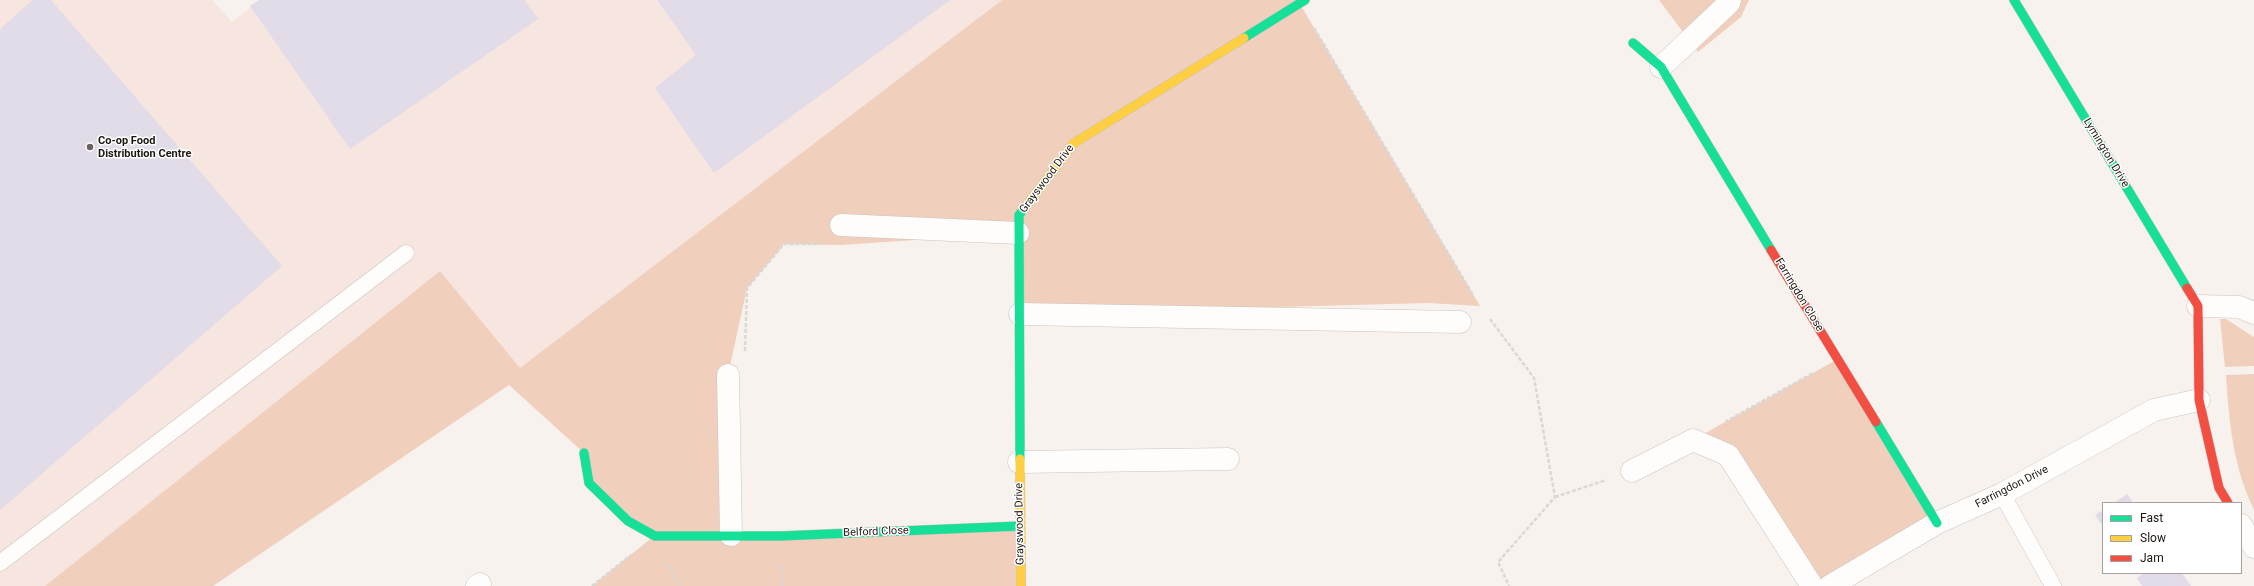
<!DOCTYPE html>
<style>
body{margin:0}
#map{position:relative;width:2254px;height:586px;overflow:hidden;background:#f8f2ee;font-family:Roboto,sans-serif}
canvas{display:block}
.legend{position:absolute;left:2102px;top:502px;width:140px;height:72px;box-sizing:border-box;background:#fff;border:1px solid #a5a29f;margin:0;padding:5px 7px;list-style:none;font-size:12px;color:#1f1610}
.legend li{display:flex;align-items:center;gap:8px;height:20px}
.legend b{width:20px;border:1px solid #a5a29f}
</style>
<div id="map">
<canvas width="2254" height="586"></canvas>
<ul class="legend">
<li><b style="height:5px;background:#16e098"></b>Fast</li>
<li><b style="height:5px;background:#ffcf43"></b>Slow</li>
<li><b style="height:5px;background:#f24e42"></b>Jam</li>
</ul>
</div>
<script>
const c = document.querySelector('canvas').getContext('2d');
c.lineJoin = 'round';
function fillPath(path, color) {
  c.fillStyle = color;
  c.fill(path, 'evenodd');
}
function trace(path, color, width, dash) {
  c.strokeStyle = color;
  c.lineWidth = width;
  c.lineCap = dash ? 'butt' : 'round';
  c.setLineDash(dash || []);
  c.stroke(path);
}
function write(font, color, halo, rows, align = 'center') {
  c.font = font + ' Roboto,sans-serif';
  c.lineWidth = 3;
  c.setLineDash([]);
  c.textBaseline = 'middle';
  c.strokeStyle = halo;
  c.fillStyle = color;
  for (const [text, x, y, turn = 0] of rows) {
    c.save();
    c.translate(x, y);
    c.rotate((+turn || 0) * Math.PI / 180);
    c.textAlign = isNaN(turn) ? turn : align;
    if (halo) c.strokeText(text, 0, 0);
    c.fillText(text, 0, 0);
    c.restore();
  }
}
const industrial = new Path2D(`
 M0 0H212L232 22 260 0H1002L520 369 440 271 45 586H0Z`);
const green = new Path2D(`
 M1002 0H1305L1300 4 1480 306 1428 303 1020 314 1018 233 841 245 784 244 747 288 728 375 731 535 1020 526 1021 586H592L654 536 589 483 584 453 509 385 213 586H45L440 271 520 368Z
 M1659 0H1749L1741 17 1698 52Z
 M2220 319H2226L2254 337V366L2225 367Z
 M1838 359 1937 523 1812 586 1728 455 1693 440Z
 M2254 374V510C2233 467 2229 422 2226 375Z`);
const building = new Path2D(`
 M33 0H51L282 266 0 510V29Z
 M259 0H524L538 19 350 149 250 6Z
 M657 0H950L714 173 655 88 696 55Z
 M2127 494 2133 503H2114Z
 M2103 510V527L2095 515Z
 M2144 573H2182L2191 586H2142L2137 578Z`);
const path = new Path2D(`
 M1314 28 1473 295
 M1490 319 1534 378 1555 497 1498 562 1509 586
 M745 351 747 288 784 244H820
 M1725 422 1813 373
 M1555 497 1606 480
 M669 565 679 586
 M781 565 782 586
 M592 586 631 555`);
const lane = new Path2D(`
 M2002 494 2053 586
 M0 563 406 253`);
const street = new Path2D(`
 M1661 67 1729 3 1730 0
 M841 225 1018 233
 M2198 306 2239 307 2254 313
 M1020 314 1460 322
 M728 375 731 535
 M1019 462 1228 459
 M1632 471 1693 440 1728 455 1812 586
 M2241 525 2254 547
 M477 586 480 584
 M1830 586 1937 523 2002 494 2154 410 2199 400`);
const fast = new Path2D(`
 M2014 0 2187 288
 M1244 38 1305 0
 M1633 43 1661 67 1771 250
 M1876 422 1937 523
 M584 453 589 483 628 521 655 536H781L1020 526
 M1020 459 1019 215 1026 206`);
const slow = new Path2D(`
 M1026 206 1074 143 1244 38
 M1020 459 1021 586`);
const jam = new Path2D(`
 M1771 250 1876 422
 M2187 288 2198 306 2199 400 2219 488 2228 503`);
const markers = [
 [90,147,4,"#6b635e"]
];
const poiNames = [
 ["Co-op Food",98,141],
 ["Distribution Centre",98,154]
];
const streetNames = [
 ["Lymington Drive",2106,153,59],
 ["Grayswood Drive",1047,179,-53],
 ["Farringdon Close",1799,295,59],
 ["Farringdon Drive",2012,487,-27],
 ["Grayswood Drive",1020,524,-91],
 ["Belford Close",876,532,-2]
];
fillPath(industrial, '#f6e6df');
fillPath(green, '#f0d0bc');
fillPath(building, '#e2dce8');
trace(lane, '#cbc4bf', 17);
trace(street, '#cbc4bf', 23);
trace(fast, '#cbc4bf', 10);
trace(slow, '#cbc4bf', 10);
trace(jam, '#cbc4bf', 10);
trace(path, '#d9d8d6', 2.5, [4, 2]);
trace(lane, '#fefdfc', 16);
trace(street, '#fefdfc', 22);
trace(fast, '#16e098', 9);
trace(slow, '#ffcf43', 9);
trace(jam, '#f24e42', 9);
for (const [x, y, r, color] of markers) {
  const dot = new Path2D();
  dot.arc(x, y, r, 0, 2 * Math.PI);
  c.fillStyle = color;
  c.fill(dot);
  trace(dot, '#fff', 1.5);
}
write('bold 11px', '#1f1610', '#fff', poiNames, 'left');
write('11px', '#1f1610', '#fff', streetNames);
</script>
